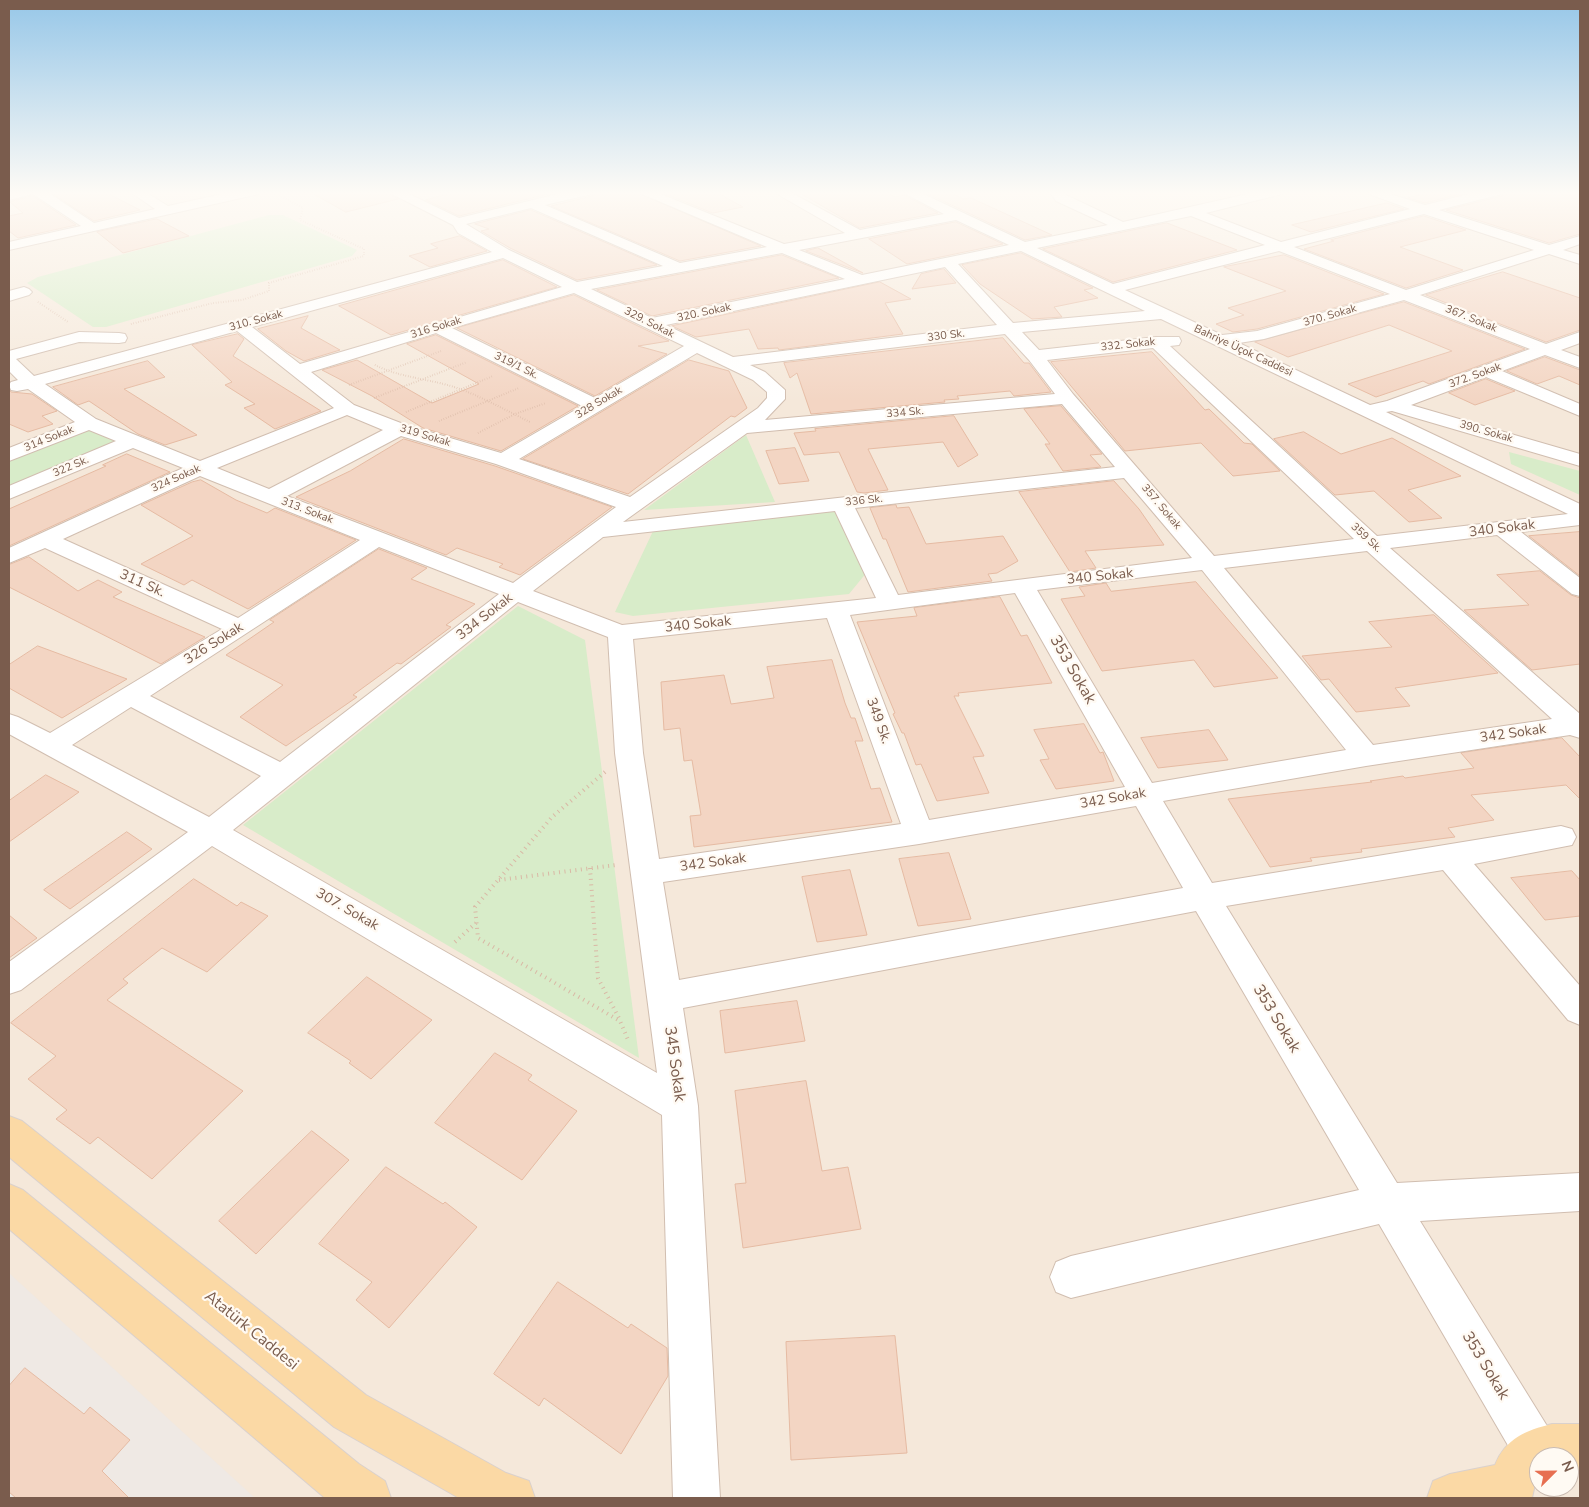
<!DOCTYPE html>
<meta charset="utf-8">
<style>
body{margin:0}
#map{position:relative;width:1589px;height:1507px;overflow:hidden;background:#fdf6ec;font-family:"Nunito Sans",sans-serif}
canvas{display:block}
.frame{position:absolute;inset:0;border:10px solid #7a5c4d;pointer-events:none}
.north{position:absolute;left:1529px;top:1447px;width:50px;height:50px;box-sizing:border-box;background:#fffaf3;border:1px solid #cabbb1;border-radius:50%;rotate:67deg;font-size:14px;font-weight:700;line-height:20px;text-align:center;color:#7a5c4d}
.north::after{content:'';display:block;margin:auto;width:18px;height:22px;background:#e76f51;clip-path:polygon(50% 0,100% 100%,50% 72%,0 100%)}
</style>
<div id="map">
<canvas width="1589" height="1507"></canvas>
<div class="frame"></div>
<div class="north">N</div>
</div>
<script>
const c = document.querySelector('canvas').getContext('2d');
c.lineJoin = 'round';
function fillPath(path, color) {
  c.fillStyle = color;
  c.fill(path, 'evenodd');
}
function trace(path, color, width, dash) {
  c.strokeStyle = color;
  c.lineWidth = width;
  c.lineCap = dash ? 'butt' : 'round';
  c.setLineDash(dash || []);
  c.stroke(path);
}
function write(font, color, halo, rows, align = 'center') {
  c.font = font + ' "Nunito Sans",sans-serif';
  c.lineWidth = 4.5;
  c.setLineDash([]);
  c.textBaseline = 'middle';
  c.strokeStyle = halo;
  c.fillStyle = color;
  for (const [text, x, y, turn = 0] of rows) {
    c.save();
    c.translate(x, y);
    c.rotate((+turn || 0) * Math.PI / 180);
    c.textAlign = isNaN(turn) ? turn : align;
    if (halo) c.strokeText(text, 0, 0);
    c.fillText(text, 0, 0);
    c.restore();
  }
}
const residential = new Path2D(`
 M39 191H1580V1498H9V197ZM1539 1457H1569V1487H1539Z`);
const industrial = new Path2D(`
 M9 1273 255 1498H9Z`);
const green = new Path2D(`
 M269 215H283L357 250 352 256 106 327H93L27 283 38 277Z
 M89 423 133 441 9 493V455Z
 M746 435 775 502 644 510Z
 M1509 452 1580 471V495L1511 464Z
 M835 507 867 572 849 594 633 616 615 612 654 529Z
 M518 606 585 640 639 1058 243 825Z`);
const building = new Path2D(`
 M103 191 140 210 94 221 50 192Z
 M309 191H384L398 199 346 212Z
 M459 191H560L459 216 426 200Z
 M596 191H633L761 246 680 261 551 206 592 196Z
 M659 191H714L743 207 713 213Z
 M797 191H884L895 197 904 195 938 213 860 228Z
 M948 191 963 199 971 198 1052 235 1025 240 924 192Z
 M1436 191H1472L1425 203 1408 198Z
 M1506 191H1580V234L1549 243 1446 210 1502 196Z
 M33 196 76 225 18 238 9 231V216L23 213 10 202Z
 M1387 203 1404 209 1311 232 1292 225Z
 M531 210 657 265 577 280 510 248 481 231 489 229 475 224Z
 M1424 216 1466 230 1400 247 1463 270 1406 288 1304 249 1334 241 1331 240Z
 M157 219 189 236 123 253 97 232Z
 M956 222 1003 244 907 264 869 239Z
 M1167 223 1237 250 1113 282 1043 249Z
 M460 236 487 251 430 267 409 256 438 248 431 244Z
 M818 248 863 273 806 251Z
 M1021 253 1093 288 1084 290 1098 298 1054 307 1062 317 1032 319 980 284 962 265Z
 M782 255 839 278 652 316 597 290Z
 M1284 255 1384 294 1257 329 1233 332 1216 324 1244 315 1228 308 1286 291 1224 267Z
 M503 260 557 287 391 335 339 306Z
 M944 269 956 283 912 289 921 274Z
 M1503 272 1580 298V330L1546 342 1426 295Z
 M880 282 911 299 885 303 903 334 779 350 778 348 758 349 749 329 696 337 672 326Z
 M574 295 669 341 638 346 667 354 595 396 457 328Z
 M1404 302 1525 349 1429 384 1423 381 1376 397 1348 384 1452 351 1389 325 1288 357 1255 342Z
 M308 316 301 328 340 350 304 361 286 351 258 329Z
 M238 334 244 339 233 356 321 411 275 429 244 408 255 404 225 385 232 382 192 345Z
 M436 335 578 406 501 451 423 428 372 396 322 370 357 360 432 403 479 384 407 344Z
 M1003 338 1024 363H1029L1051 392 1014 396 1010 391 957 396 959 399 944 400 945 402 811 414 797 373 790 378 784 363Z
 M1152 352 1205 410 1209 409 1244 443 1252 444 1280 471 1233 476 1201 443 1125 451 1051 362Z
 M1545 357 1580 370V385L1559 376 1537 384 1507 371Z
 M689 360 729 371 747 408 735 417 731 416 628 494 523 459Z
 M148 361 165 377 124 389 197 435 165 445 138 434 89 401 78 405 53 387Z
 M1486 379 1515 391 1475 405 1449 393Z
 M9 389 11 392 32 394 57 411 42 416 53 424 28 432 9 424Z
 M1061 406 1102 454 1090 455 1101 467 1063 471 1045 444H1050L1024 409Z
 M954 416 978 455 958 467 943 442 868 449 888 490 864 493 857 492 839 452 804 455 794 433 816 431 815 429Z
 M1304 432 1341 454 1392 438 1461 476 1408 490 1442 518 1409 522 1374 491 1335 495 1274 439Z
 M404 439 495 466 612 507 520 575 499 567 503 564 457 548 446 555 296 497 350 471Z
 M795 448 809 481 779 484 766 451Z
 M127 454 170 472 9 546V509L106 466 103 465Z
 M201 480 236 500 267 513 275 508 356 540 248 609 192 580 184 585 141 564 193 536 141 505 192 482Z
 M1114 481 1139 509 1164 545 1085 551 1096 568 1070 572 1019 492Z
 M896 505 897 508 909 507 926 544 1003 536 1018 561 997 573 988 574 992 581 908 592 886 539H883L870 508Z
 M1580 532V576L1529 536Z
 M379 549 427 568 411 579 475 604 446 625 451 627 401 664 397 663 353 695 357 697 286 746 240 717 283 685 226 655 274 622 270 620Z
 M29 557 78 591 98 580 122 592 113 597 205 637 161 664 9 587V565Z
 M1540 571 1571 595 1580 598V664L1532 670 1464 610 1529 605 1497 575Z
 M1196 582 1278 678 1214 687 1194 660 1102 671 1061 599 1085 596 1079 587 1106 583 1111 591Z
 M1000 597 1021 636 1027 635 1052 683 958 693 959 696H954L984 756 973 757 989 793 937 801 921 764 916 765 904 733H902L893 714 895 713 857 622 917 616 914 608Z
 M1434 615 1498 673 1395 688 1410 706 1356 712 1329 679 1321 680 1302 656 1392 647 1369 622Z
 M38 646 127 679 62 718 9 688V665Z
 M832 660 845 703 851 718H855L863 741H855L871 789 880 788 892 822 694 847 690 816 701 815 692 760 684 761 680 728 664 730 661 682 724 675 731 704 774 698 767 667Z
 M1084 724 1100 753 1103 752 1114 781 1056 789 1040 760 1049 759 1034 730Z
 M1209 730 1228 760 1158 768 1141 738Z
 M1562 738 1580 757V799L1566 785 1471 795 1494 820 1448 828 1455 837 1361 849 1362 852 1310 858 1312 861 1270 867 1228 799 1372 782 1370 781 1403 776 1405 778 1474 768 1461 753Z
 M46 775 79 792 9 842V801Z
 M127 832 152 849 70 909 44 890Z
 M949 853 971 919 918 926 899 859Z
 M850 870 867 935 817 942 802 877Z
 M1572 871 1580 880V916L1545 920 1511 878Z
 M194 879 237 906 241 902 268 916 207 972 162 948 123 979 128 983 107 1000 243 1091 152 1179 98 1137 90 1144 56 1119 67 1110 28 1079 56 1056 11 1023Z
 M9 915 37 938 9 958Z
 M367 977 432 1020 371 1079 349 1063 351 1061 308 1033Z
 M797 1001 805 1041 725 1053 720 1011Z
 M495 1053 532 1075 528 1080 577 1111 522 1180 435 1123Z
 M806 1081 822 1171 848 1167 861 1229 743 1248 735 1184 746 1183 735 1091Z
 M312 1131 349 1160 256 1254 219 1221Z
 M386 1167 443 1204 445 1202 477 1227 389 1328 356 1300 372 1282 319 1244Z
 M558 1282 628 1328 631 1324 667 1348 668 1376 621 1454 544 1398 539 1406 494 1374Z
 M895 1336 907 1453 791 1460 786 1342Z
 M25 1368 84 1414 90 1407 130 1440 102 1471 129 1498H16L9 1492V1386Z`);
const pathFar1 = new Path2D(`
 M38 302 68 322
 M131 324 213 303 242 300 269 291V283L364 256V249L300 220 303 208 281 196 272 194
 M375 365C400 378 433 379 460 389 484 398 507 411 530 422
 M349 385 441 351
 M374 398 467 362
 M406 412 493 376
 M439 421 519 388
 M478 433 515 414 546 403`);
const path = new Path2D(`
 M605 772 552 817 475 907 478 938 620 1021 629 1042
 M590 868 598 978 620 1020
 M499 880 616 865
 M455 942 476 923`);
const minor = new Path2D(`
 M12 191H46L94 223 155 209 129 191H144L168 206 236 191H261L259 194 9 250V242L81 226 33 194 9 200V192Z
 M386 191H403L459 218 570 191H594L592 194 545 205 680 263 767 247 635 191H653L784 244 845 233 772 191H788L860 230 944 214 900 191H917L1025 242 1108 225 1056 201 1049 191H1062L1066 195 1123 222 1261 191H1284L1282 194 1206 213 1281 242 1410 209 1361 191H1381L1425 205 1481 191H1504L1502 194 1439 210 1549 245 1580 236V244L1563 250 1580 255V264L1549 254 1420 295 1546 344 1580 332V343L1561 350 1580 357V368L1545 355 1502 371 1580 404V416L1486 377 1411 405 1580 454V466L1392 411 1386 412 1580 504V525L1521 532 1580 578V596L1572 594 1497 535 1390 548 1580 714V738L1570 735 1366 766 1163 801 1212 883 1561 826 1572 829 1576 837 1572 845 1474 864 1580 986V1025L1568 1020 1443 870 1226 906 1397 1183 1580 1173V1211L1420 1221 1552 1434 1559 1450 1556 1457H1539V1472L1536 1473 1520 1466 1379 1224 1071 1298 1056 1292 1050 1277 1056 1262 1071 1256 1359 1190 1196 911 683 1008 698 1106 720 1498H673L662 1115 212 846 21 990 9 994V962L188 832 9 734V714L18 717 50 733 222 629 45 548 9 563V548L183 468 133 448 9 499V486L116 441 89 430 9 461V448L75 422 28 389 17 391 11 390 9 385 11 382 18 380 9 371V351L79 332 119 333 125 334 127 338 125 342 119 343 79 342 16 359 34 376 492 252 458 233 453 225ZM531 208 663 266 577 282 509 250 466 224ZM1424 214 1534 250 1406 290 1294 247ZM1191 216 1265 245 1113 284 1037 248ZM956 220 1009 245 862 275 799 250ZM1021 251 1145 311 1013 323 958 264ZM1279 251 1390 294 1257 331 1222 335 1125 290ZM782 253 845 279 652 318 591 289ZM503 258 562 287 300 364 252 327ZM945 267 997 325 733 357 666 325ZM574 293 684 346 595 398 452 328ZM1404 300 1530 349 1387 401 1370 405 1239 343 1264 339ZM1161 319 1568 514 1377 536 1170 346 1179 345 1181 341 1179 337H1156L1039 350 1022 332ZM237 331 334 408 200 461 96 419 45 384ZM436 333 582 406 501 453 406 425 354 405 311 372ZM1005 334 1029 360 1055 394 765 420 785 399V390L765 372 750 365ZM1153 348 1354 539 1214 556 1073 394 1047 360ZM697 353 753 380 767 392V398L758 408 630 497 519 459ZM1062 404 1115 467 623 522 747 433ZM347 415 383 430 269 489 217 468ZM401 436 496 464 616 507 513 583 287 496ZM200 476 360 540 238 618 63 539ZM1124 478 1192 558 898 595 855 508ZM835 511 876 598 622 625 533 591 603 537ZM379 547 499 594 280 762 150 696ZM1367 551 1552 719 1373 745 1224 568ZM1202 570 1346 750 1152 783 1037 590ZM1015 593 1125 787 929 820 850 615ZM518 602 608 637 615 753 657 1073 233 830ZM827 618 901 824 659 859 643 753 633 639ZM131 707 261 776 209 817 72 745ZM1136 806 1183 888 679 980 663 882 919 844Z
 M24 287 29 289 32 292 29 295 9 301V291Z`);
const major = new Path2D(`
 M9 1116 22 1121 366 1395 506 1473 529 1481 535 1498H459L334 1427 9 1157Z
 M9 1184 23 1190 359 1464 385 1481 391 1498H325L9 1229Z
 M1552 1424H1580V1470L1569 1469V1457H1539C1539 1473 1535 1483 1532 1498H1427L1433 1481 1450 1474 1495 1465C1505 1439 1526 1430 1552 1424Z`);
const farStreetnames = [
 ["320. Sokak",704,313,-12],
 ["370. Sokak",1330,316,-16],
 ["367. Sokak",1471,319,22],
 ["310. Sokak",256,321,-15],
 ["329. Sokak",649,323,27],
 ["316 Sokak",436,328,-17],
 ["330 Sk.",946,336,-7],
 ["332. Sokak",1128,345,-6],
 ["Bahriye Üçok Caddesi",1243,351,25],
 ["319/1 Sk.",516,366,26],
 ["372. Sokak",1475,376,-20],
 ["328 Sokak",599,403,-31],
 ["334 Sk.",905,413,-5],
 ["390. Sokak",1486,432,16],
 ["319 Sokak",425,436,17],
 ["314 Sokak",49,439,-22],
 ["322 Sk.",71,467,-23],
 ["324 Sokak",176,479,-24],
 ["336 Sk.",864,501,-6],
 ["357. Sokak",1161,507,50],
 ["313. Sokak",307,511,21],
 ["359 Sk.",1366,538,43]
];
const streetNames = [
 ["340 Sokak",1502,529,-7],
 ["340 Sokak",1100,577,-6],
 ["311 Sk.",142,584,24],
 ["334 Sokak",485,617,-38],
 ["340 Sokak",698,625,-6],
 ["326 Sokak",214,644,-32],
 ["349 Sk.",878,721,70],
 ["342 Sokak",1513,734,-8],
 ["342 Sokak",1113,799,-10],
 ["342 Sokak",713,863,-8],
 ["307. Sokak",347,910,30]
];
const nearStreetnames = [
 ["353 Sokak",1072,670,60],
 ["353 Sokak",1276,1019,59],
 ["345 Sokak",674,1064,82],
 ["Atatürk Caddesi",251,1331,39],
 ["353 Sokak",1485,1366,59]
];
fillPath(residential, '#f5e8da');
fillPath(industrial, '#efe9e4');
fillPath(green, '#d8ecc9');
fillPath(building, '#f3d5c3');
trace(building, '#e6bba3', 1);
trace(minor, '#d1beb0', 2);
trace(major, '#dad1cd', 2);
trace(pathFar1, '#d9b8a5', 2, [0.5, 2]);
trace(path, '#d9b8a5', 4, [1, 4.5]);
fillPath(minor, '#fff');
fillPath(major, '#fbd9a5');
const sky = c.createLinearGradient(0, 0, 0, 402);
sky.addColorStop(0, '#97c7e8');
sky.addColorStop(0.48, '#fefbf6');
sky.addColorStop(1, '#fefbf600');
c.fillStyle = sky;
c.fillRect(0, 0, 1589, 402);
write('11px', '#7a5c4d', '#fffaf3', farStreetnames);
write('14px', '#7a5c4d', '#fffaf3', streetNames);
write('16px', '#7a5c4d', '#fffaf3', nearStreetnames);
</script>
